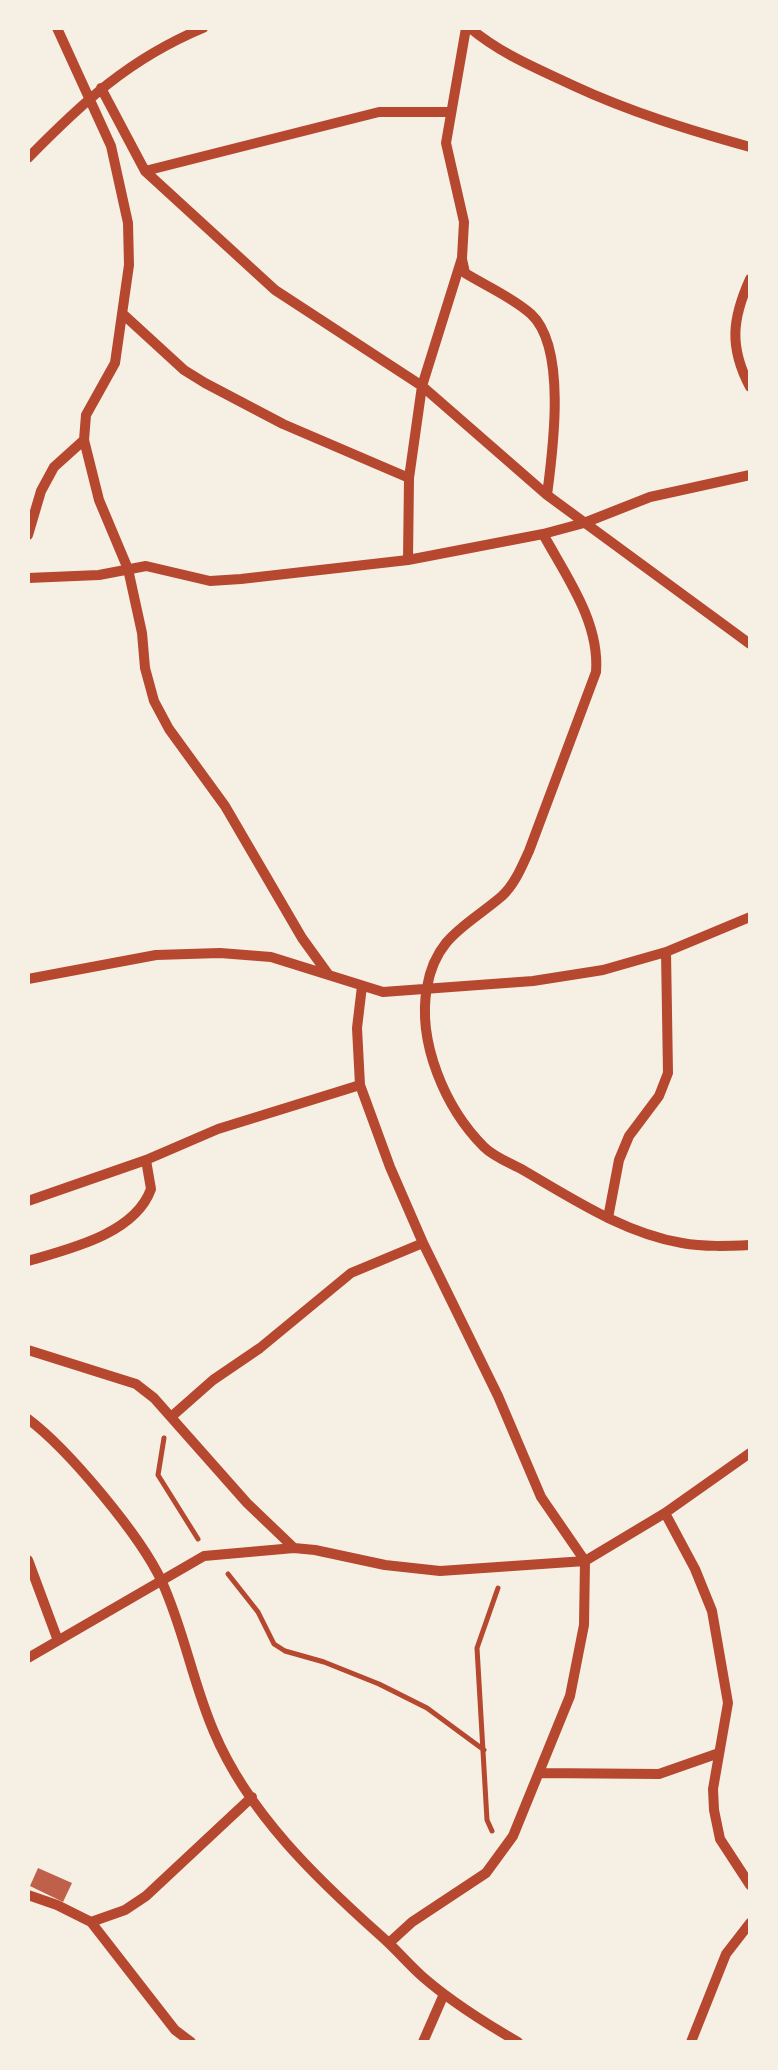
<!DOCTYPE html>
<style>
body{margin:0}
#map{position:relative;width:778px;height:2070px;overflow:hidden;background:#f6efe4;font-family:"Source Sans 3",sans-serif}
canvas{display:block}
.frame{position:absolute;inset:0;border:30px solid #f6efe4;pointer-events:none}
</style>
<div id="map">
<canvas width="778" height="2070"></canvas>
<div class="frame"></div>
</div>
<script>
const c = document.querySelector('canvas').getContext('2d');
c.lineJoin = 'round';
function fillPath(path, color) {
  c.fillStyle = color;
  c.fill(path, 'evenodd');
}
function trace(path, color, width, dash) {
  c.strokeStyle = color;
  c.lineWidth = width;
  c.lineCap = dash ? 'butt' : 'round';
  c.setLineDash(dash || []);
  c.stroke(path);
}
const building = new Path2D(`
 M38 1868 72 1883 63 1902 30 1886Z`);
const path = new Path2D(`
 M164 1438 158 1475 198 1539
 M228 1574 258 1612 274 1644 285 1651 324 1662 379 1684 427 1708 484 1750
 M492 1831 487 1820 477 1648 498 1588`);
const minor = new Path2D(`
 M57 28 111 146 128 223 129 265 115 363 86 415 84 440 99 500 128 569 142 633 145 668 154 701 169 729 225 806 302 938 328 974
 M470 28C501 54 536 68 572 85 630 112 689 130 750 147
 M101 88 145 171 275 290 422 386 547 495 750 644
 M28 158C83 102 129 59 203 28
 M145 171 379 112H449
 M462 259 465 273C486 286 512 297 531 314 567 347 553 450 547 495
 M750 279C732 319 729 347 750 387
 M124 315 184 370 205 383 283 424 409 478
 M543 534C566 576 600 622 596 672L529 851C522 866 515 884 502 896 467 926 436 936 427 987 417 1042 445 1108 484 1147 494 1157 510 1163 523 1170 573 1199 624 1233 682 1243 704 1247 728 1246 750 1245
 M28 535 41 491 54 467 84 440
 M408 560 409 478 422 386 462 258 464 222 446 143 466 28
 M28 578 99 575 146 566 210 581 241 579 408 560 543 534 584 523 650 497 750 475
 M28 979 156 955 220 953 271 957 383 992 533 981 603 970 666 952 750 917
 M362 986 357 1028 360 1085 390 1167 423 1243 498 1396 541 1497 585 1561 584 1625 570 1696 513 1836 486 1873 412 1922 389 1943
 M28 1201 146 1160 218 1129 360 1085
 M608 1218 619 1160 629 1136 659 1096 668 1073 666 952
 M28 1261C69 1249 135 1234 151 1189L146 1160
 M28 1350 136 1384 154 1398 247 1503 294 1548
 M171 1417 213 1380 260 1348 351 1273 423 1243
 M28 1419C68 1449 141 1536 162 1582 184 1630 193 1684 214 1732 248 1813 317 1879 381 1936 396 1949 409 1965 424 1978 453 2003 485 2023 518 2042
 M665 1513 695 1569 712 1611 728 1703 713 1789 714 1810 720 1839 750 1885
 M28 1560 57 1638
 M28 1658 204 1556 294 1548 315 1550 385 1565 440 1571 585 1561 665 1513 750 1453
 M539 1773 659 1774 719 1753
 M28 1895 57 1905 91 1922 175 2030 191 2042
 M91 1922 125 1910 146 1896 252 1797
 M423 2042 444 1994
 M691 2042 726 1954 750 1923`);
fillPath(building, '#bf614a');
trace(path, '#b5482f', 5);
trace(minor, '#b5482f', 10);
</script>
